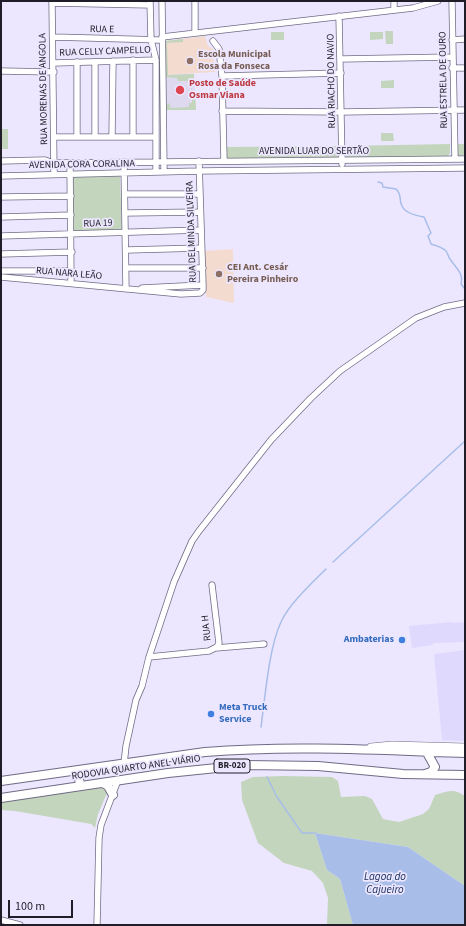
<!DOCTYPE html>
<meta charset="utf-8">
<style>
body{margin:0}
#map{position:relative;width:466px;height:926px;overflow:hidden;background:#ece7ff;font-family:"Source Sans 3",sans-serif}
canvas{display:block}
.frame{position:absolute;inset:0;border:2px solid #201d28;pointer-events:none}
.scale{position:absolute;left:8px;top:900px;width:65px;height:18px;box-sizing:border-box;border:2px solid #201d28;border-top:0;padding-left:5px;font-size:12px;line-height:14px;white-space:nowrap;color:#201d28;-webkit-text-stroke:3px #ece7ff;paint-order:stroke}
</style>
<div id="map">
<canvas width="466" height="926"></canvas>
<div class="frame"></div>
<div class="scale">100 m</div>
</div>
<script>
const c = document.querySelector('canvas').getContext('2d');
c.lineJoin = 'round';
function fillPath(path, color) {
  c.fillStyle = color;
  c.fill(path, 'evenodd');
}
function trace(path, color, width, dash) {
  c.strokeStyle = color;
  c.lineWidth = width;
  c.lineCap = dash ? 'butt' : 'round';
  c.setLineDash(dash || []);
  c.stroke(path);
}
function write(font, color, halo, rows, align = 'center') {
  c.font = font + ' "Source Sans 3",sans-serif';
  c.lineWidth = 3.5;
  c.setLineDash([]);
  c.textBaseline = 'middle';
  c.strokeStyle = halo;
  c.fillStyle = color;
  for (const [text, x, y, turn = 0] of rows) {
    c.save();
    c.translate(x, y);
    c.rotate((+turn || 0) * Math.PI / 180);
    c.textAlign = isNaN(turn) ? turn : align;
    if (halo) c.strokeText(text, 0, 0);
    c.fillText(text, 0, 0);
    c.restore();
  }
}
const built = new Path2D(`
 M452 622V623L465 622V642L433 643V645L412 648 409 626Z
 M465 650V741L442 740 434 654Z`);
const education = new Path2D(`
 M205 36 208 46 213 49 215 72 166 75 165 41Z
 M233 249 234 303 206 297 204 251Z`);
const medical = new Path2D(`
 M194 74 196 110H166V75Z`);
const green = new Path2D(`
 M385 31H393V44H386Z
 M271 32H284V40H271Z
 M370 32H383V39L370 40Z
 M183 39V42L167 43 168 75 194 74V81H178L177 78 166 77 165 41Z
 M394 80V88H381V81Z
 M189 93H195L196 110H166V105L169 103 171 108 189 107V103H192V97H189Z
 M1 129H8V149H1Z
 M381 133H393L394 141H381Z
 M450 144V153L448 156 346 158 344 146Z
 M456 144H465V155L458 156Z
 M338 146 339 155 337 158 225 159V147Z
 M119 175 120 176 122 231 73 232V176Z
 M284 776 332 777 338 781 341 797 365 796 372 799 383 819 399 822 423 814 429 809 435 795C448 791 454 788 465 796V886L408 847 315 833 327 870 340 879 353 925H327L328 898 323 883 312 871 284 863 258 843 242 800 241 782 253 777Z
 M104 786 108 790 107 793 98 814 95 828 91 824 15 811 1 810V800Z`);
const water = new Path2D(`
 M315 833 408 847 465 886V925H353L340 879 327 870Z`);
const stream = new Path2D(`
 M378 182 382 183 383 187 396 189C403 196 398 199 402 206 405 213 418 216 424 217L431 233 428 236 431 244C437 246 442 247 446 251 448 253 448 257 450 259 455 267 464 273 461 284L465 289
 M333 562 465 441
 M261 727C265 698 269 647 281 622 289 604 312 583 326 569
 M267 777 277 797 302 833H315`);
const minor = new Path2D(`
 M52 1 54 174
 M150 1 151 40 156 60V172
 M162 1 164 171
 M394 1V10
 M452 1 455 159
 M52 3 150 5
 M339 16 342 164
 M195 32V1
 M53 37 162 40
 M162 37 413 8 438 1
 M452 40 465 39
 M213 41 219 49 222 76 224 161
 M341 59 452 57
 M133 60V137
 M95 62V137
 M54 63 156 60
 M452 68H465
 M1 71 54 72
 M222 76 341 73
 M222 111 342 112 465 110
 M54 137H156
 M77 137V62
 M112 137 113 61
 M1 161 45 160 54 163 465 159
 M124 162 126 289
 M70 163 71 283
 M1 176 199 171 465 168
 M125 194H199
 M1 197 71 196
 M126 213 200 212
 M1 217 71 215
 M1 236 201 230
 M127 250 201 248
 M1 254 72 252
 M126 268H203
 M1 271H72
 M1 277 181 294 200 293 203 290V285L199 161
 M142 288 203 285
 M216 648 264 644
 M149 657 209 651 217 647 219 643 212 585
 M124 764 126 746 136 700 142 686 149 657 174 582 192 541 199 531 271 440 311 398 340 371 416 318 444 307 465 303
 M1 920 20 925
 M97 925 99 838 101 825 118 780`);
const major = new Path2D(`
 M371 747 392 745 465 747`);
const highway = new Path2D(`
 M78 770 80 786
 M425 774 431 772 435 767 426 751
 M1 781 205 752C291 745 378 750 465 753
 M103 783 108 786 113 795
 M1 798 168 773 246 765 318 766 403 774 465 775`);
const markers = [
 [190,61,4,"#8d6e63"],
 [180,90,5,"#e0444e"],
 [219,274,4,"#8d6e63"],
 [402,640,4,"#3f7fe0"],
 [211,714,4,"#3f7fe0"]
];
const shields = [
 [232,766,36]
];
const shieldNames = [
 ["BR-020",232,766]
];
const streetNames = [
 ["RUA E",102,30,1],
 ["RUA CELLY CAMPELLO",105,52,-2],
 ["RUA ESTRELA DE OURO",444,80,-91],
 ["RUA RIACHO DO NAVIO",332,81,-91],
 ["RUA MORENAS DE ANGOLA",44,89,-91],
 ["AVENIDA LUAR DO SERTÃO",314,152],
 ["AVENIDA CORA CORALINA",82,165,-1],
 ["RUA 19",98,224,-2],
 ["RUA DELMINDA SILVEIRA",192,232,-92],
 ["RUA NARA LEÃO",69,274,5],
 ["RUA H",207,628,-96],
 ["RODOVIA QUARTO ANEL VIÁRIO",136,768,-8]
];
const educationNames = [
 ["Escola Municipal",198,55],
 ["Rosa da Fonseca",198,67],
 ["CEI Ant. Cesár",227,268],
 ["Pereira Pinheiro",227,280]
];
const healthNames = [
 ["Posto de Saúde",189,84],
 ["Osmar Viana",189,96]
];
const shopNames = [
 ["Ambaterias",394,640],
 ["Meta Truck",219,708,"left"],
 ["Service",219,720,"left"]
];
const waterNames = [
 ["Lagoa do",385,878],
 ["Cajueiro",385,891]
];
fillPath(built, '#e0d9fe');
fillPath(education, '#f3dbd0');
fillPath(medical, '#ded9ef');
fillPath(green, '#c3d5bd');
fillPath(water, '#a8bee8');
trace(stream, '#a8bee8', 1.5);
trace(minor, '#706b85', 7);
trace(major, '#706b85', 8);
trace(highway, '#706b85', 10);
trace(minor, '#fff', 5.5);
trace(major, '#fff', 7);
trace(highway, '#fff', 8);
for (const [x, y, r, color] of markers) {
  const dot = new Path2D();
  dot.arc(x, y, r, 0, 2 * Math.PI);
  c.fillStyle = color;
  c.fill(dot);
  trace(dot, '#ece7ff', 1.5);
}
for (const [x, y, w] of shields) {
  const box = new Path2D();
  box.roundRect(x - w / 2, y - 7, w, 14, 3);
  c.fillStyle = '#ece7ff';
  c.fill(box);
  trace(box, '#201d28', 1);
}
write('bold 9px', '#201d28', null, shieldNames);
write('10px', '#201d28', '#ece7ff', streetNames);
write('bold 10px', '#785e54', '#ece7ff', educationNames, 'left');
write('bold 10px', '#be3a42', '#ece7ff', healthNames, 'left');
write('bold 10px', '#366cbe', '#ece7ff', shopNames, 'right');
write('italic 11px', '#122a5b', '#ece7ff', waterNames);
</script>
